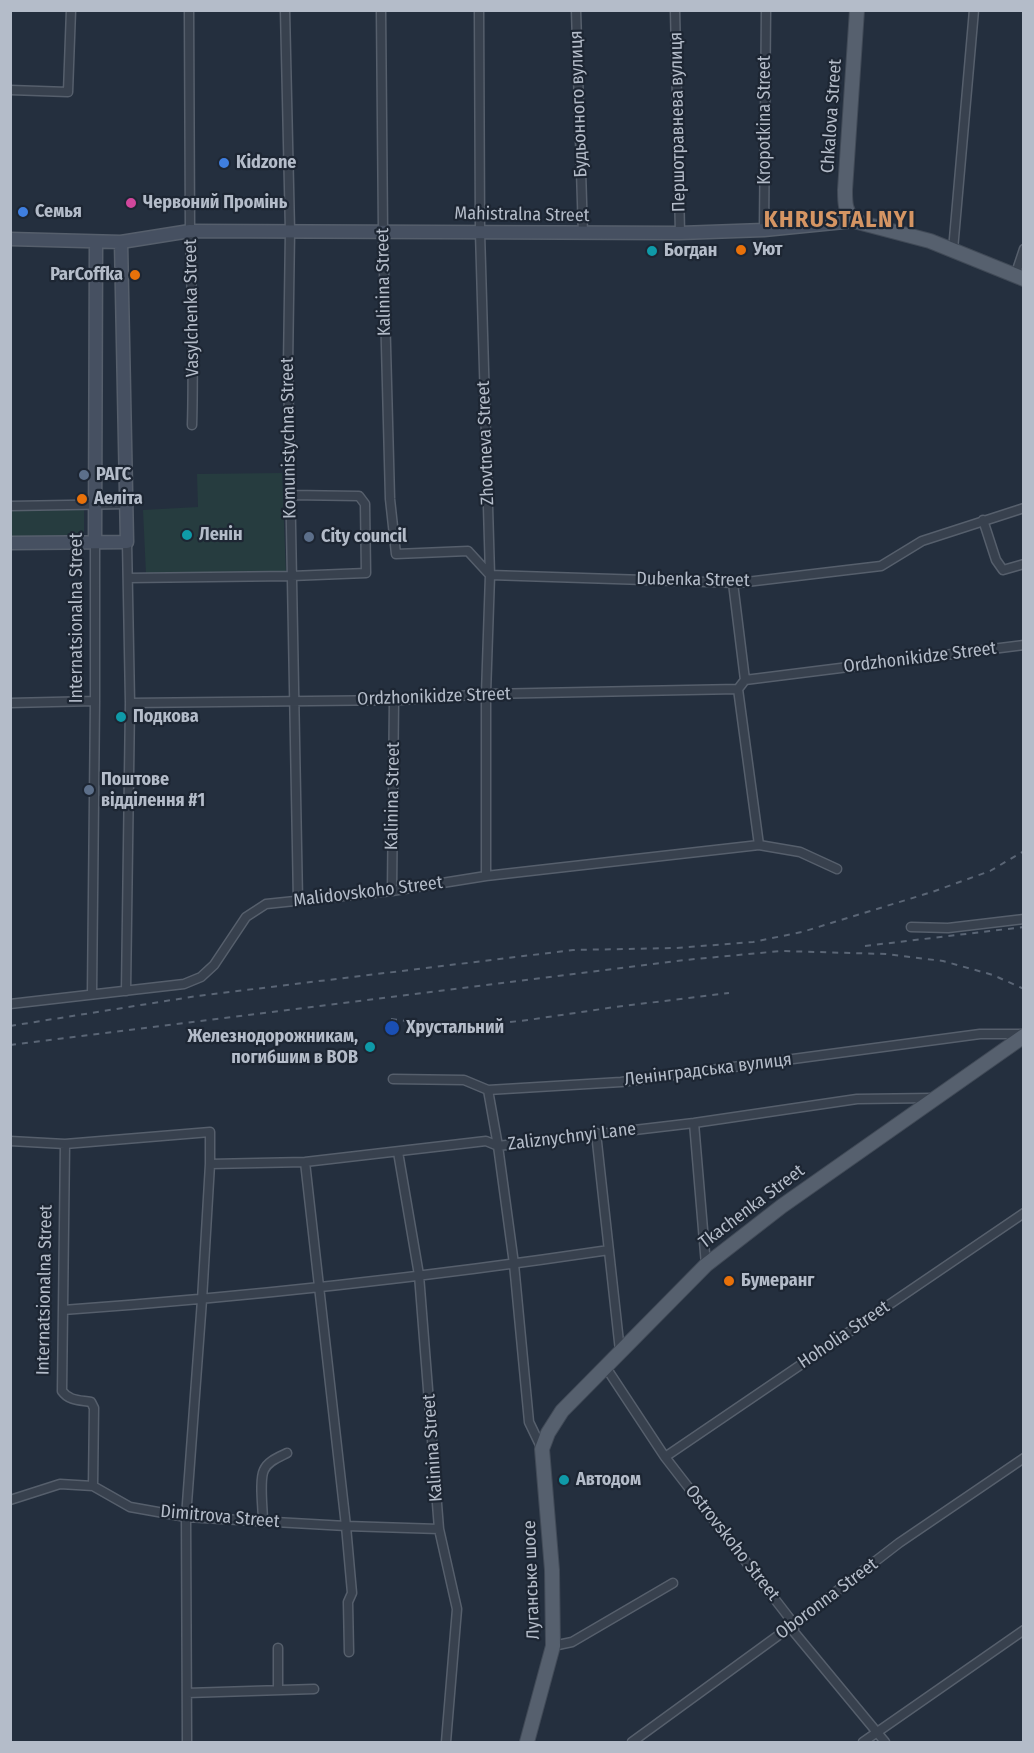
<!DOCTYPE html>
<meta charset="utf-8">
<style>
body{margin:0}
#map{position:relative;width:1034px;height:1753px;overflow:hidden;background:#242f3e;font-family:"Fira Sans Condensed",sans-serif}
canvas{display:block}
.frame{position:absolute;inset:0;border:12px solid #b4bcc9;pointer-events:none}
</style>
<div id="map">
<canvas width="1034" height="1753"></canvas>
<div class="frame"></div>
</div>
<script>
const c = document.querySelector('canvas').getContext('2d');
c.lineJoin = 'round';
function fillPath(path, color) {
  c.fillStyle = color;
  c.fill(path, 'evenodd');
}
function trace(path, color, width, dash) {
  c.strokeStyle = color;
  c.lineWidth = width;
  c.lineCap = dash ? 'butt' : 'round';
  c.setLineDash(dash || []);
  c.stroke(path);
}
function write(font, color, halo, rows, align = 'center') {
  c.font = font + ' "Fira Sans Condensed",sans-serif';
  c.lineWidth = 4.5;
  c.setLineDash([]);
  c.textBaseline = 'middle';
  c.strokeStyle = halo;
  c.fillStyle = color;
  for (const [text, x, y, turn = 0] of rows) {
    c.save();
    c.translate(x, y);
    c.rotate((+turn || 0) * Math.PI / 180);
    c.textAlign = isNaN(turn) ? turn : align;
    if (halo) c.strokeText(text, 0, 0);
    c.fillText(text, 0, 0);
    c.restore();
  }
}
const green = new Path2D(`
 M282 473 286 574H146L143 510 198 507 197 474Z
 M11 510H84V539H11Z`);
const street = new Path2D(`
 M189 10C190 85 189 159 190 234 192 298 194 361 192 425
 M285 10 290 231 288 366 298 901
 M381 10 383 232 390 499 396 554 468 551 490 575 738 583 881 566 922 541 1024 508
 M479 10 480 232 490 575 486 694V876
 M576 10 583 234
 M675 10 680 233
 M10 90 68 92 71 10
 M764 230 766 10
 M953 250 974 10
 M1015 276 1024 249
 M10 506 126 504
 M983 520 996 560 1003 570 1024 564
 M128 578 291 576 366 573 365 504 359 496 290 495
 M733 583 745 680 738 689 759 845
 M745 680 1024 645
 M10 703 95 701
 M130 703 401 700 486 694 738 689
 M392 891 394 700
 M911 927 948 928 1024 919
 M126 991 130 703 127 542
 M92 994 95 701V541
 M10 1004 184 984 201 977 214 965 246 917 266 904 392 891 486 876 759 845 800 852 837 869
 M393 1079 464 1080 488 1090 621 1082 980 1034H1024
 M488 1090 498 1146 514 1264 529 1422 542 1449
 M694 1123 706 1265
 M596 1133 620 1351
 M10 1141 65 1144 210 1132V1164L202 1300 186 1517 187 1742
 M65 1144 62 1391C69 1401 80 1400 91 1402L94 1408 93 1486
 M398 1152 419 1275 439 1529 457 1609 446 1742
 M305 1162 346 1526 352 1593 348 1602 349 1652
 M210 1164 305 1162 486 1141 498 1146 694 1123 857 1099 933 1098
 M63 1310C246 1297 428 1277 609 1250
 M605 1366 665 1457 794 1624V1632L885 1742
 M665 1457 1024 1213
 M10 1500 60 1484 93 1486 130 1507 186 1517 346 1526 439 1529
 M263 1522C263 1509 259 1480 264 1470 268 1461 279 1457 287 1453
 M553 1646 572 1642 673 1583
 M278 1648V1690
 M187 1693 314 1689
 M632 1742 794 1624 899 1543 1024 1458
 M863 1742 1024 1630`);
const secondary = new Path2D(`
 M10 239 121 242 190 231 680 233 764 230 854 221
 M95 541 96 242
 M10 543 127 542 121 242`);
const primary = new Path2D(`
 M857 10 845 190C845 203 845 211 854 221L930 241 1024 279
 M527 1742 553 1646 552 1570 542 1449 548 1433 562 1411 706 1265 782 1206 1024 1036`);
const rail = new Path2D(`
 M865 946 1024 927
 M391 1019 458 1028 528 1020 615 1007 729 993
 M10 1026 197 996 573 950 676 948 753 942 802 932 932 892 990 871 1024 851
 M10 1045 685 960 781 951 886 954 943 961 993 975 1024 989`);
const markers = [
 [224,163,6,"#3f7fe0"],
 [131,203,6,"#d1479c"],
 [23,212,6,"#3f7fe0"],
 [741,250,6,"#e8710a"],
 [652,251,6,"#0f9aa8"],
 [135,275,6,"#e8710a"],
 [84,475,6,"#5c6f8a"],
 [82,499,6,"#e8710a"],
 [187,535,6,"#0f9aa8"],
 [309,537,6,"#5c6f8a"],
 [121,717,6,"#0f9aa8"],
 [89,790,6,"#5c6f8a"],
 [392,1028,8,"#1a4fb4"],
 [370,1047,6,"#0f9aa8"],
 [729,1281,6,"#e8710a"],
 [564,1480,6,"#0f9aa8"]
];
const streetNames = [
 ["Будьонного вулиця",579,104,-92],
 ["Chkalova Street",832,116,-86],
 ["Kropotkina Street",765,120,-90],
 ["Першотравнева вулиця",678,122,-91],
 ["Mahistralna Street",522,215,1],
 ["Kalinina Street",384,282,-91],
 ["Vasylchenka Street",192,308,-91],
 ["Komunistychna Street",289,438,-91],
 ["Zhovtneva Street",486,443,-92],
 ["Dubenka Street",693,580,1],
 ["Internatsionalna Street",77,618,-90],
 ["Ordzhonikidze Street",920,658,-7],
 ["Ordzhonikidze Street",434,697,-2],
 ["Kalinina Street",393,796,-89],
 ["Malidovskoho Street",368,892,-7],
 ["Ленінградська вулиця",708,1070,-7],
 ["Zaliznychnyi Lane",572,1137,-7],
 ["Tkachenka Street",752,1207,-37],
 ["Internatsionalna Street",45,1290,-89],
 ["Hoholia Street",844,1335,-34],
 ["Kalinina Street",433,1448,-94],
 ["Dimitrova Street",220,1517,5],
 ["Ostrovskoho Street",732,1543,52],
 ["Луганське шосе",532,1580,-92],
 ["Oboronna Street",827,1599,-37]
];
const poiNames = [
 ["Kidzone",236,163],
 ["Червоний Промінь",143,203],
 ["Семья",35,212],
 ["Уют",753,250],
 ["Богдан",664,251],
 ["ParCoffka",123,275,"right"],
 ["РАГС",96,475],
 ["Аеліта",94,499],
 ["Ленін",199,535],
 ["City council",321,537],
 ["Подкова",133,717],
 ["Поштове",101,780],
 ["відділення #1",101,801],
 ["Хрустальний",406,1028],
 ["Железнодорожникам,",358,1037,"right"],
 ["погибшим в ВОВ",358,1058,"right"],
 ["Бумеранг",741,1281],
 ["Автодом",576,1480]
];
const districtNames = [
 ["KHRUSTALNYI",840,220]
];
fillPath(green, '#263c3f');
trace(street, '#565f6c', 11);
trace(secondary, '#565f6c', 15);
trace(primary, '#414a57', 16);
trace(street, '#38414e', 8);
trace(secondary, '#465061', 12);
trace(primary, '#56606e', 14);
trace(rail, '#5a6575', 2, [6, 6]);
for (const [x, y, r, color] of markers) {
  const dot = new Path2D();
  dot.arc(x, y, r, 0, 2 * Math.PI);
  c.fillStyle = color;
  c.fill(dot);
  trace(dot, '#1d2633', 2);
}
write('18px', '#b4bcc9', '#1d2633', streetNames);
write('bold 18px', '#b4bcc9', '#1d2633', poiNames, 'left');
c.letterSpacing = '1.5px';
write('bold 24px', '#d59563', '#1d2633', districtNames);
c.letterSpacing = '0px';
</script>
